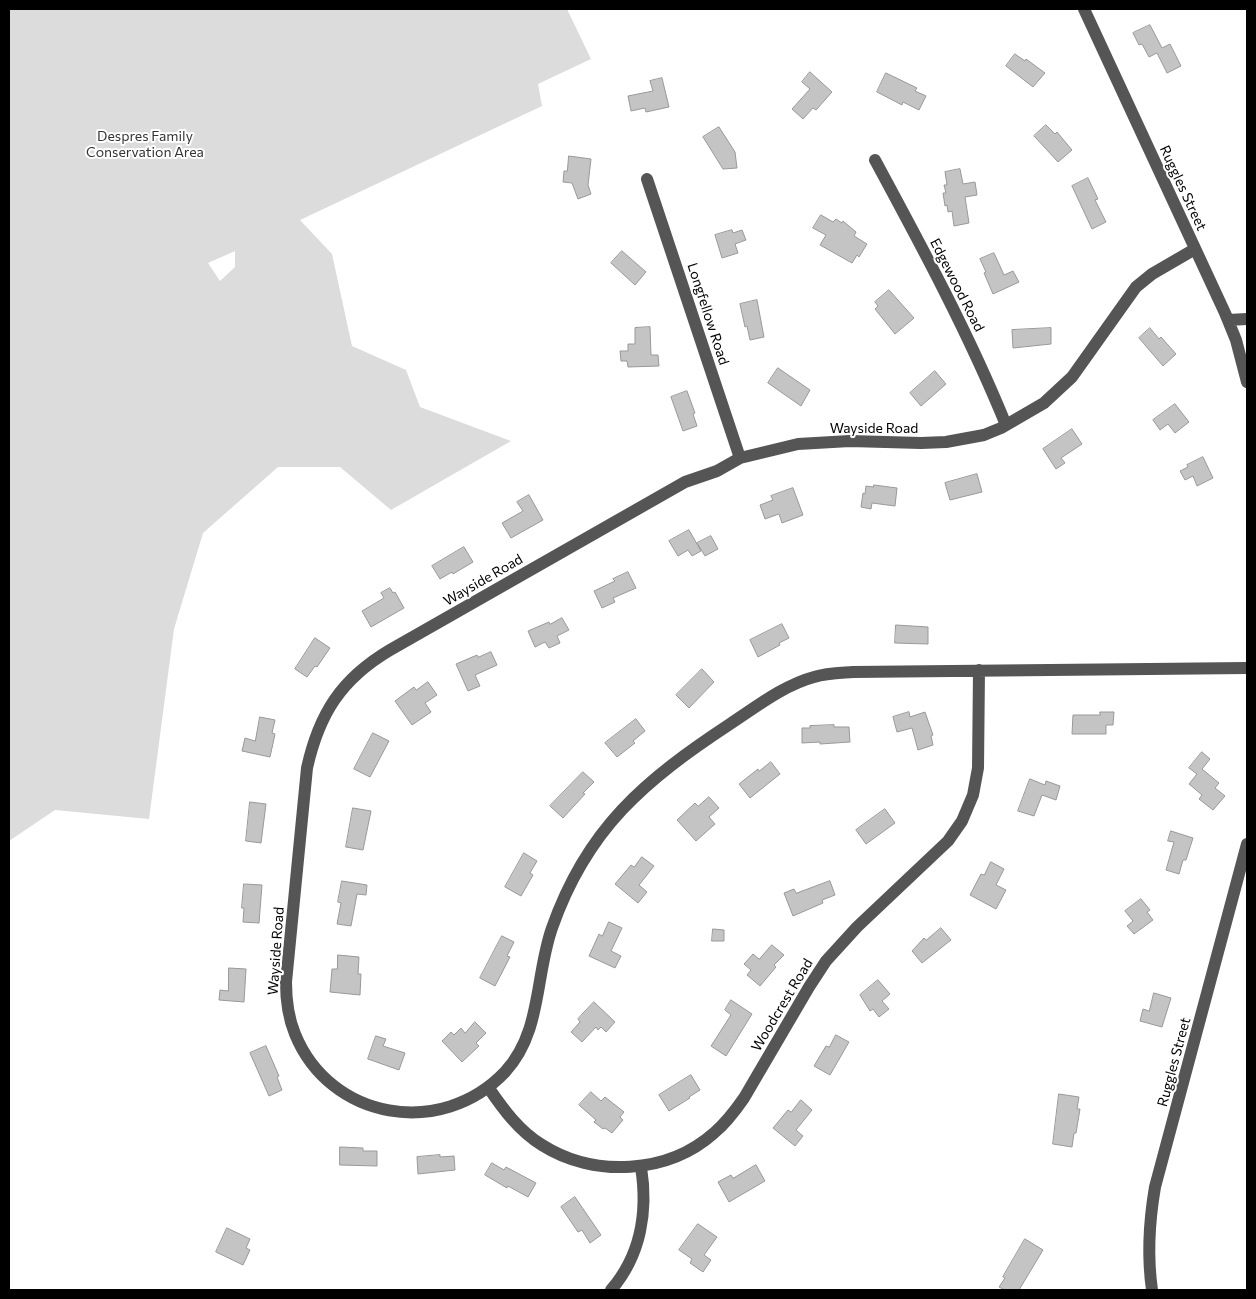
<!DOCTYPE html>
<style>
body{margin:0}
#map{position:relative;width:1256px;height:1299px;overflow:hidden;background:#fff;font-family:Commissioner,sans-serif}
canvas{display:block}
.frame{position:absolute;inset:0;border:10px solid #000;pointer-events:none}
</style>
<div id="map">
<canvas width="1256" height="1299"></canvas>
<div class="frame"></div>
</div>
<script>
const c = document.querySelector('canvas').getContext('2d');
c.lineJoin = 'round';
function fillPath(path, color) {
  c.fillStyle = color;
  c.fill(path, 'evenodd');
}
function trace(path, color, width, dash) {
  c.strokeStyle = color;
  c.lineWidth = width;
  c.lineCap = dash ? 'butt' : 'round';
  c.setLineDash(dash || []);
  c.stroke(path);
}
function write(font, color, halo, rows, align = 'center') {
  c.font = font + ' Commissioner,sans-serif';
  c.lineWidth = 4;
  c.setLineDash([]);
  c.textBaseline = 'middle';
  c.strokeStyle = halo;
  c.fillStyle = color;
  for (const [text, x, y, turn = 0] of rows) {
    c.save();
    c.translate(x, y);
    c.rotate((+turn || 0) * Math.PI / 180);
    c.textAlign = isNaN(turn) ? turn : align;
    if (halo) c.strokeText(text, 0, 0);
    c.fillText(text, 0, 0);
    c.restore();
  }
}
const green = new Path2D(`
 M9 9H567L591 59 538 84 542 106 300 220 332 254 352 346 406 370 420 407 511 441 391 510 340 467H278L203 533 174 629 149 819 55 810 9 841ZM235 251V267L220 281 208 263Z`);
const building = new Path2D(`
 M1150 25 1162 48 1170 44 1181 66 1167 73 1157 53 1149 57 1142 44 1139 45 1133 33Z
 M1015 54 1025 61 1026 59 1045 73 1033 87 1006 66Z
 M810 72 832 92 816 110 813 108 803 119 792 109 810 89 802 82Z
 M886 73 917 88 915 91 926 96 919 110 903 102 902 105 877 92Z
 M662 78 669 107 646 112 645 108 631 111 628 96 653 91 650 81Z
 M1046 125 1055 134 1057 132 1072 150 1058 162 1034 136Z
 M719 127 735 152 737 168 723 169 703 137Z
 M569 156 591 159 588 185 591 194 578 199 572 183 563 182 564 171H567Z
 M960 169 963 184 975 182 977 195 965 197 969 223 954 226 952 211 948 212 947 205 945 206 943 193H946L944 185H947L945 172Z
 M1088 178 1098 199 1095 200 1106 222 1092 229 1072 186Z
 M821 215 833 222 836 219 842 223 843 221 856 232 854 236 867 244 859 257 857 255 852 263 820 245 826 235 813 228Z
 M732 230 733 233 742 230 746 240 735 244 738 253 722 258 715 235Z
 M622 251 646 272 635 285 611 263Z
 M994 253 1004 275 1013 271 1019 282 993 294 984 273 986 272 980 259Z
 M889 290 914 318 895 334 875 309 878 306 875 302Z
 M757 300 764 337 750 340 747 326 745 327 740 304Z
 M650 327 651 355H658L659 366 628 367 627 361H621L620 351H628V344H635V328Z
 M1051 328V344L1013 348 1012 330Z
 M1150 328 1159 339 1161 337 1176 354 1163 366 1139 338Z
 M778 368 810 390 801 406 768 383Z
 M935 371 946 384 921 406 910 393Z
 M687 391 695 413 693 414 697 426 683 431 671 397Z
 M1175 404 1189 422 1175 433 1168 424 1160 430 1153 420Z
 M1072 429 1082 444 1061 458 1065 463 1056 469 1043 449Z
 M1203 457 1213 478 1197 486 1193 476 1185 480 1180 471 1188 467 1187 465Z
 M977 474 982 492 950 500 945 483Z
 M874 485 897 488 895 506 872 503 871 509 861 507 863 493 865 494 866 486 873 487Z
 M793 488 803 515 782 523 779 514 765 519 760 505 773 500 771 496Z
 M529 495 543 520 511 538 502 523 523 511 517 502Z
 M689 530 701 551 692 556 688 550 678 556 669 541Z
 M711 536 718 549 705 556 697 543Z
 M464 547 473 562 453 574 452 572 440 579 432 566Z
 M628 572 636 588 613 598 615 602 602 608 594 591 615 581 613 579Z
 M390 588 393 593 395 592 404 608 371 627 362 611 384 598 381 593Z
 M562 618 569 630 557 636 560 643 549 648 545 642 535 647 528 631 549 622 550 624Z
 M782 624 789 638 779 643 780 645 758 657 750 640Z
 M896 625 928 627V644L895 643Z
 M315 638 330 648 317 667 315 666 307 677 295 669Z
 M491 652 497 665 475 675 480 686 468 691 456 664 477 655 478 657Z
 M702 669 714 682 689 708 676 695Z
 M428 682 437 695 425 703 431 712 412 725 395 701 414 687 416 690Z
 M909 712 910 717 925 712 933 735 931 736 933 745 918 750 912 728 897 732 893 717Z
 M1100 712H1114L1113 725H1106V734H1072L1073 715H1100Z
 M260 717 275 720 272 733 275 734 270 757 242 751 245 738 255 741Z
 M636 719 645 731 633 741 635 743 617 757 605 743Z
 M834 725V727H849L850 742 820 744V742L802 743V728H810V726Z
 M373 733 389 741 370 777 354 769Z
 M1202 752 1210 759 1202 769 1219 783 1215 788 1225 796 1213 810 1199 799 1202 795 1189 784 1197 774 1189 768Z
 M771 762 780 774 750 798 739 784 758 769 759 771Z
 M583 772 594 782 583 793 585 794 563 818 550 806Z
 M1030 779 1045 785 1046 781 1060 786 1056 800 1042 795 1034 816 1018 811Z
 M709 797 719 808 709 817 715 824 696 841 677 820 695 803 698 806Z
 M250 802 266 804 261 843 246 841Z
 M353 808 371 811 363 850 346 847Z
 M885 809 895 823 866 844 856 830Z
 M1171 831 1193 838 1186 860H1183L1179 874 1166 870 1174 842 1168 841Z
 M524 853 537 861 530 873 533 875 521 896 505 887Z
 M642 857 654 866 639 885 647 892 638 903 615 884 631 865 634 867Z
 M991 862 1004 869 996 885 1006 890 996 909 970 895 981 874 984 875Z
 M342 881 367 885 366 895 357 894 351 926 337 924 341 903 338 902Z
 M830 881 835 895 822 900 823 903 793 916 784 893 794 889 796 893Z
 M244 884 262 885 259 923 243 922 244 908H242Z
 M1141 899 1150 910 1147 912 1153 920 1134 934 1127 926 1133 921 1125 911Z
 M609 922 622 928 611 951 621 956 615 968 589 956 599 934 602 936Z
 M941 928 951 940 922 963 912 951 924 938 926 940Z
 M713 929 724 930V941H712Z
 M502 936 514 942 507 956 510 957 495 986 480 978Z
 M772 945 784 955 774 965 776 967 760 986 747 975 751 970 744 964 753 954 759 959Z
 M338 955 359 957 358 974H361L360 995 330 992 332 969H337Z
 M229 968 246 969 244 1002 219 1000 220 990 228 991Z
 M878 980 890 994 882 1001 889 1009 879 1017 873 1009 870 1011 860 995Z
 M1154 993 1171 998 1162 1027 1140 1021 1143 1009 1149 1011Z
 M731 1000 752 1014 726 1056 711 1046 731 1015 725 1010Z
 M594 1002 615 1022 606 1032 601 1027 598 1030 596 1027 582 1042 571 1032 580 1022 578 1019Z
 M475 1022 486 1033 476 1043 479 1046 462 1062 442 1041 451 1032 454 1035 461 1028 465 1033Z
 M836 1035 849 1042 830 1075 814 1066 826 1046 829 1047Z
 M376 1036 386 1039 383 1046 405 1053 399 1070 368 1059Z
 M266 1046 279 1076 277 1077 282 1090 269 1096 250 1053Z
 M691 1075 700 1090 689 1097 690 1098 669 1111 659 1095Z
 M591 1092 601 1101 605 1097 624 1112 620 1117 623 1120 612 1133 605 1128 603 1129 594 1122 596 1120 579 1105Z
 M1059 1094 1079 1097 1077 1109H1080L1076 1133H1074L1072 1147 1053 1144Z
 M801 1100 812 1110 796 1130 803 1136 795 1146 773 1128 788 1110 791 1112Z
 M340 1147 363 1148V1151H377V1166L340 1165Z
 M440 1155V1157L454 1156 455 1170 418 1174 417 1157Z
 M492 1163 504 1170 506 1167 536 1183 528 1197 508 1186 507 1188 485 1175Z
 M756 1165 765 1181 729 1202 718 1182 731 1175 733 1178Z
 M575 1197 601 1235 590 1243 582 1230 578 1232 561 1207Z
 M698 1224 717 1237 704 1255 711 1260 703 1272 690 1263 692 1259 679 1250Z
 M227 1228 250 1239 246 1248 250 1250 243 1265 216 1252Z
 M1025 1239 1043 1250 1019 1290H1005L999 1287 1005 1278 1003 1277Z`);
const minor = new Path2D(`
 M1084 9 1225 313 1236 340 1247 382
 M875 160C922 247 969 334 1006 425
 M647 179 740 458
 M1195 249 1152 274 1136 287 1072 377 1044 403 1001 428 984 435 946 442 921 443 850 441 798 444 740 458 717 471 685 482 390 650C341 679 319 714 307 768L286 982C286 1000 288 1017 295 1034 330 1120 441 1139 505 1072 542 1032 535 976 552 928 587 828 645 780 730 724 756 707 784 685 814 677 827 673 840 673 853 672L1247 668
 M1228 320 1247 319
 M488 1087C503 1109 519 1131 542 1145 594 1178 668 1174 714 1133 726 1123 735 1111 744 1098L809 987 826 961 857 927 948 841 962 821 973 795 978 768 979 670
 M611 1290C641 1255 648 1211 641 1167
 M1152 1290C1147 1255 1149 1222 1155 1187L1247 844`);
const parkNames = [
 ["Despres Family",145,136],
 ["Conservation Area",145,152]
];
const streetNames = [
 ["Ruggles Street",1183,188,65],
 ["Edgewood Road",957,285,63],
 ["Longfellow Road",708,314,72],
 ["Wayside Road",874,428],
 ["Wayside Road",483,580,-30],
 ["Wayside Road",276,951,-86],
 ["Woodcrest Road",782,1005,-59],
 ["Ruggles Street",1174,1062,-75]
];
fillPath(green, '#dcdcdc');
fillPath(building, '#c4c4c4');
trace(building, '#999', 1);
trace(minor, '#555', 12);
write('14px', '#333', '#fff', parkNames);
write('14px', '#000', '#fff', streetNames);
</script>
